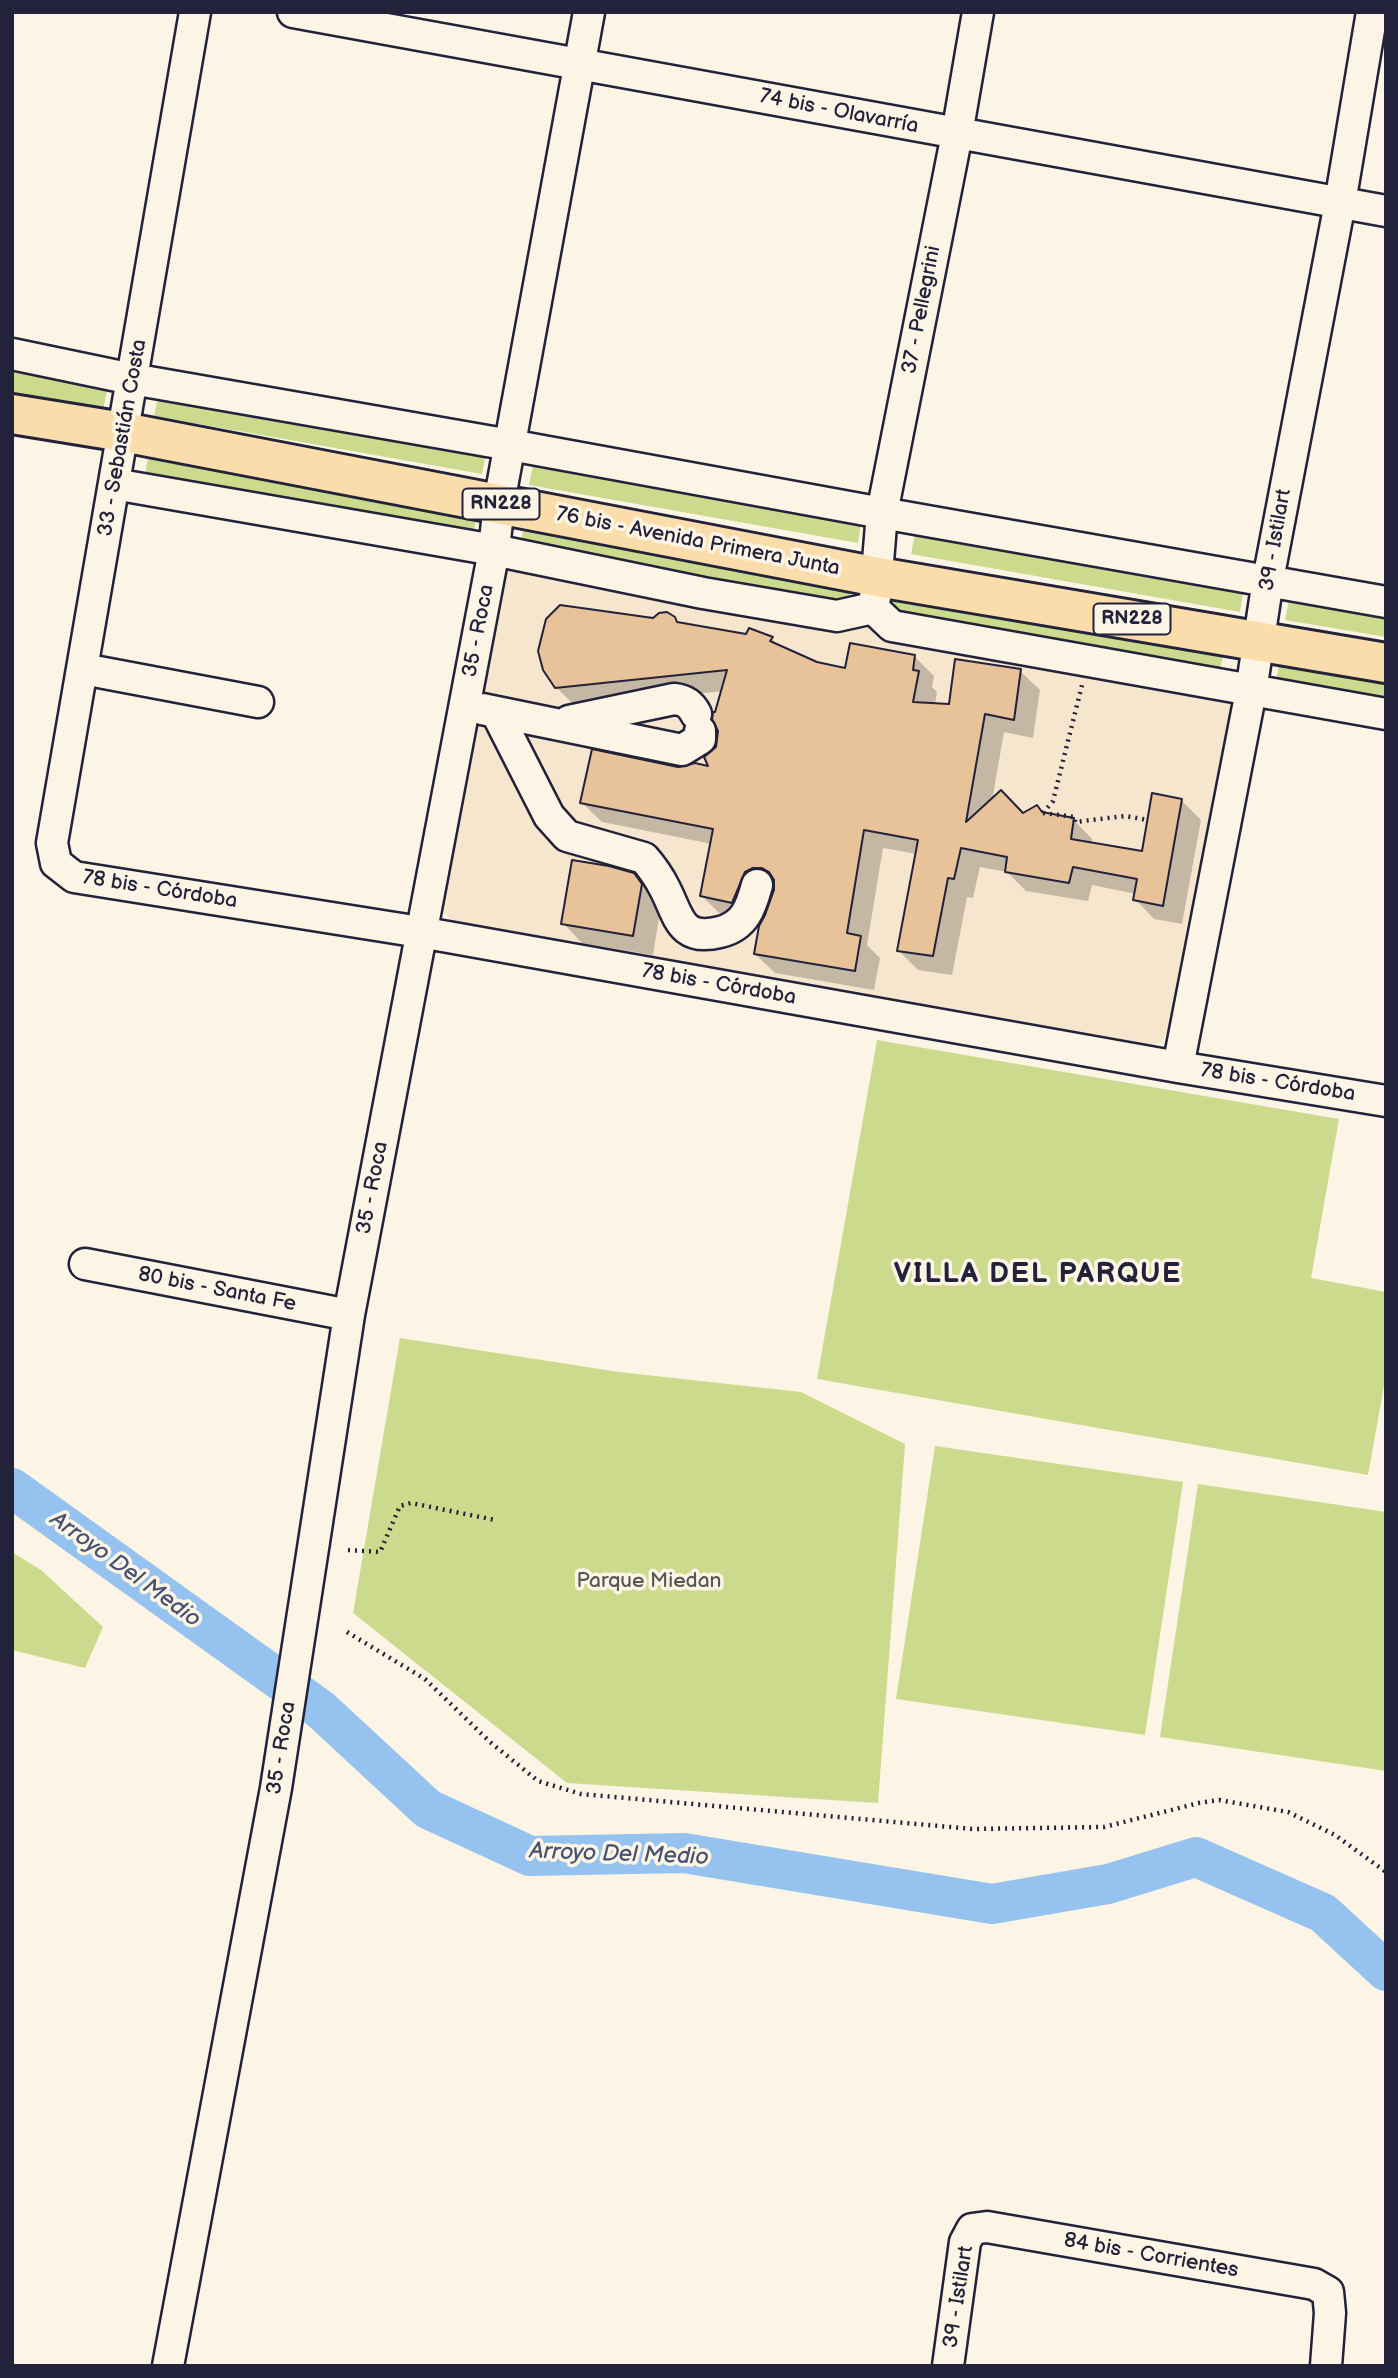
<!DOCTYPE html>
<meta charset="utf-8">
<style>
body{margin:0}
#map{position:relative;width:1398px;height:2378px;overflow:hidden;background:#fcf5e5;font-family:"Balsamiq Sans",sans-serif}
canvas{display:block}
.frame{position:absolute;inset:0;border:14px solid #22223b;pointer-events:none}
</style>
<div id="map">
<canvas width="1398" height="2378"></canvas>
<div class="frame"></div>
</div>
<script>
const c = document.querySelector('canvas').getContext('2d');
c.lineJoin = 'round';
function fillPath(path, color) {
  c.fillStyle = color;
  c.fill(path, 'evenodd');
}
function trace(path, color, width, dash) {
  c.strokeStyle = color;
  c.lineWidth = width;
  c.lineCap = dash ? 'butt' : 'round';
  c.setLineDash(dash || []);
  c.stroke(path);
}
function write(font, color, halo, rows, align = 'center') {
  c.font = font + ' "Balsamiq Sans",sans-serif';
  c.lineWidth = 7;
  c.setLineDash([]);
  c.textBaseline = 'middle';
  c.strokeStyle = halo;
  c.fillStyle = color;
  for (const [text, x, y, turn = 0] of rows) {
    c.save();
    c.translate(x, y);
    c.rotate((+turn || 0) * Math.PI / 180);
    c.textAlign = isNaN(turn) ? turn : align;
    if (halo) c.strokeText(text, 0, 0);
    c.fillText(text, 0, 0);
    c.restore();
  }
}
const built = new Path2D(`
 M523 565 1086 667 1235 702 1237 713 1170 1029 1160 1043 1139 1047 456 922 441 911 435 894 502 581 510 569Z`);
const green = new Path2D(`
 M12 360 109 379 103 411 12 392Z
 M159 391 487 449 482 474 154 416Z
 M148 457 477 515 472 540 144 482Z
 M534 460 862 518 858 543 529 485Z
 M524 526 852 584 847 609 519 551Z
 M916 529 1244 587 1240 612 911 554Z
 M895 592 1224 650 1219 675 890 617Z
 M1290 595 1386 611V637L1285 620Z
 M1280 660 1386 679V705L1275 686Z
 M877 1040 1339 1119 1311 1278 1386 1292V1375L1368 1475 817 1379Z
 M400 1338 619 1372 801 1392 905 1444 878 1803 567 1783 353 1613Z
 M935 1446 1183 1482 1145 1735 896 1699Z
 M1198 1484 1386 1512V1771L1160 1737Z
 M12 1552 41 1570 103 1627 85 1668 12 1650Z`);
const shadow = new Path2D(`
 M674 618 680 625 772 639 780 648 816 663 846 670 914 656 934 676 932 687 937 692 935 705H950L1020 671 1040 690 1033 738 1004 732 992 801 1023 815 1044 814 1073 819 1092 839V844L1144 853 1181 800 1201 820 1182 924 1154 919 1135 899 1136 894 1092 885 1088 901 1026 891 1007 872 980 867 973 898 967 897 952 975 918 970 899 951 917 854 883 848 867 945 880 958 874 990 775 973 755 954 776 886 764 892 752 921 721 915 702 896 712 844 602 822 582 803 679 769 711 768 717 748 723 691 576 707 556 687 653 620Z
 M633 875 661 905 653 955 582 943 563 923Z`);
const river = new Path2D(`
 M12 1488 320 1709 428 1809 530 1856 684 1853 992 1904 1108 1884 1196 1857 1323 1913 1386 1971`);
const building = new Path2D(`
 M560 605 653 618 659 613 667 612 675 617 677 622 746 634 749 628 773 637 770 641 817 662 845 668 850 643 915 655 913 670 919 671 913 702 949 704 955 659 1021 669 1014 720 985 714 966 822 1001 790 1023 813 1037 805 1042 812 1074 818 1071 839 1142 851 1152 793 1182 799 1163 906 1133 900 1137 879 1073 867 1069 883 1005 872 1007 857 961 848 954 879 948 878 933 956 897 951 918 840 864 830 847 933 861 936 855 971 754 954 759 926 765 915 774 890V880L769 872 762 868H753L745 872 732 903 700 896 713 829 580 803 592 749 678 767 695 763 708 766 704 757 716 747 718 731 712 719 713 712H715L727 670 555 688 543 670 538 651 546 619Z
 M572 860 609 866 634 873 642 884 633 936 561 924Z`);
const path = new Path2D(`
 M1043 813 1053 801 1082 685
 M1043 813 1075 817V822L1125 816 1148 820
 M348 1550 380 1552 400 1506 411 1503 495 1520
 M347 1632 425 1679 490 1742 538 1781 581 1794 973 1829 1104 1827 1199 1803 1219 1800 1288 1812 1335 1835 1386 1872`);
const minor = new Path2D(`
 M195 12 52 843 56 863 74 877 420 932 1178 1067 1386 1101
 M293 12 1386 211
 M12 354 132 379 510 445 882 513 1386 602
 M114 484 494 550 703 593 837 616 873 608
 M875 598 882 513 957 134 978 12
 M873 608 892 626 1386 714
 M83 669 258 702
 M482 709 682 750 700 739V731
 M496 712 549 816 567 836 644 858C652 867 659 877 665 889 679 916 680 942 720 932 745 926 751 907 757 885
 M569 721 674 699C685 700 691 704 696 714
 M1178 1067 1251 691 1268 580 1340 203 1372 12
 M85 1264 349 1315
 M168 2366 276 1788 349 1315 494 550 499 503 589 12
 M948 2366 965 2242 972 2229 987 2227 1314 2284 1328 2292 1330 2313 1326 2366`);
const highway = new Path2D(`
 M12 414 123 432 878 577 1386 663`);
const shields = [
 [501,504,77],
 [1132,619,77]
];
const shieldNames = [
 ["RN228",501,504],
 ["RN228",1132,619]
];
const streetNames = [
 ["74 bis - Olavarría",839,112,11],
 ["37 - Pellegrini",922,310,-79],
 ["33 - Sebastián Costa",123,438,-80],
 ["39 - Istilart",1276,540,-80],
 ["76 bis - Avenida Primera Junta",698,542,11],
 ["35 - Roca",479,631,-79],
 ["78 bis - Córdoba",160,890,9],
 ["78 bis - Córdoba",719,985,10],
 ["78 bis - Córdoba",1278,1083,9],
 ["35 - Roca",373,1188,-79],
 ["80 bis - Santa Fe",217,1290,11],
 ["35 - Roca",282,1748,-81],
 ["84 bis - Corrientes",1151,2256,10],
 ["39 - Istilart",959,2297,-81]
];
const parkNames = [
 ["Parque Miedan",649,1582]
];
const waterNames = [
 ["Arroyo Del Medio",125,1570,36],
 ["Arroyo Del Medio",619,1855,2]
];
const districtNames = [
 ["VILLA DEL PARQUE",1038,1275]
];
fillPath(built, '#f6e6ce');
fillPath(green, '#ccda8e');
fillPath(shadow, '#0003');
trace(river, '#96c2f0', 40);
fillPath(building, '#e8c298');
trace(building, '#22223b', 2);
trace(minor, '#22223b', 35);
trace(highway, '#22223b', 44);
trace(path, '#22223b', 4.5, [2, 5]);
trace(minor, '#fcf5e5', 30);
trace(highway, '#fbddab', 38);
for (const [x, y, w] of shields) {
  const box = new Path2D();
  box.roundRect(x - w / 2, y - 15.5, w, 31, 5);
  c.fillStyle = '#fcf5e5';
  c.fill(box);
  trace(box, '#22223b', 2);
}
write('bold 19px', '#22223b', null, shieldNames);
write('21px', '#22223b', '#fcf5e5', streetNames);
write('21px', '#555954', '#fcf5e5', parkNames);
write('italic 23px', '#455271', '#fcf5e5', waterNames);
c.letterSpacing = '2px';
write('bold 28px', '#22223b', '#fcf5e5', districtNames);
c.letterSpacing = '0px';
</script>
